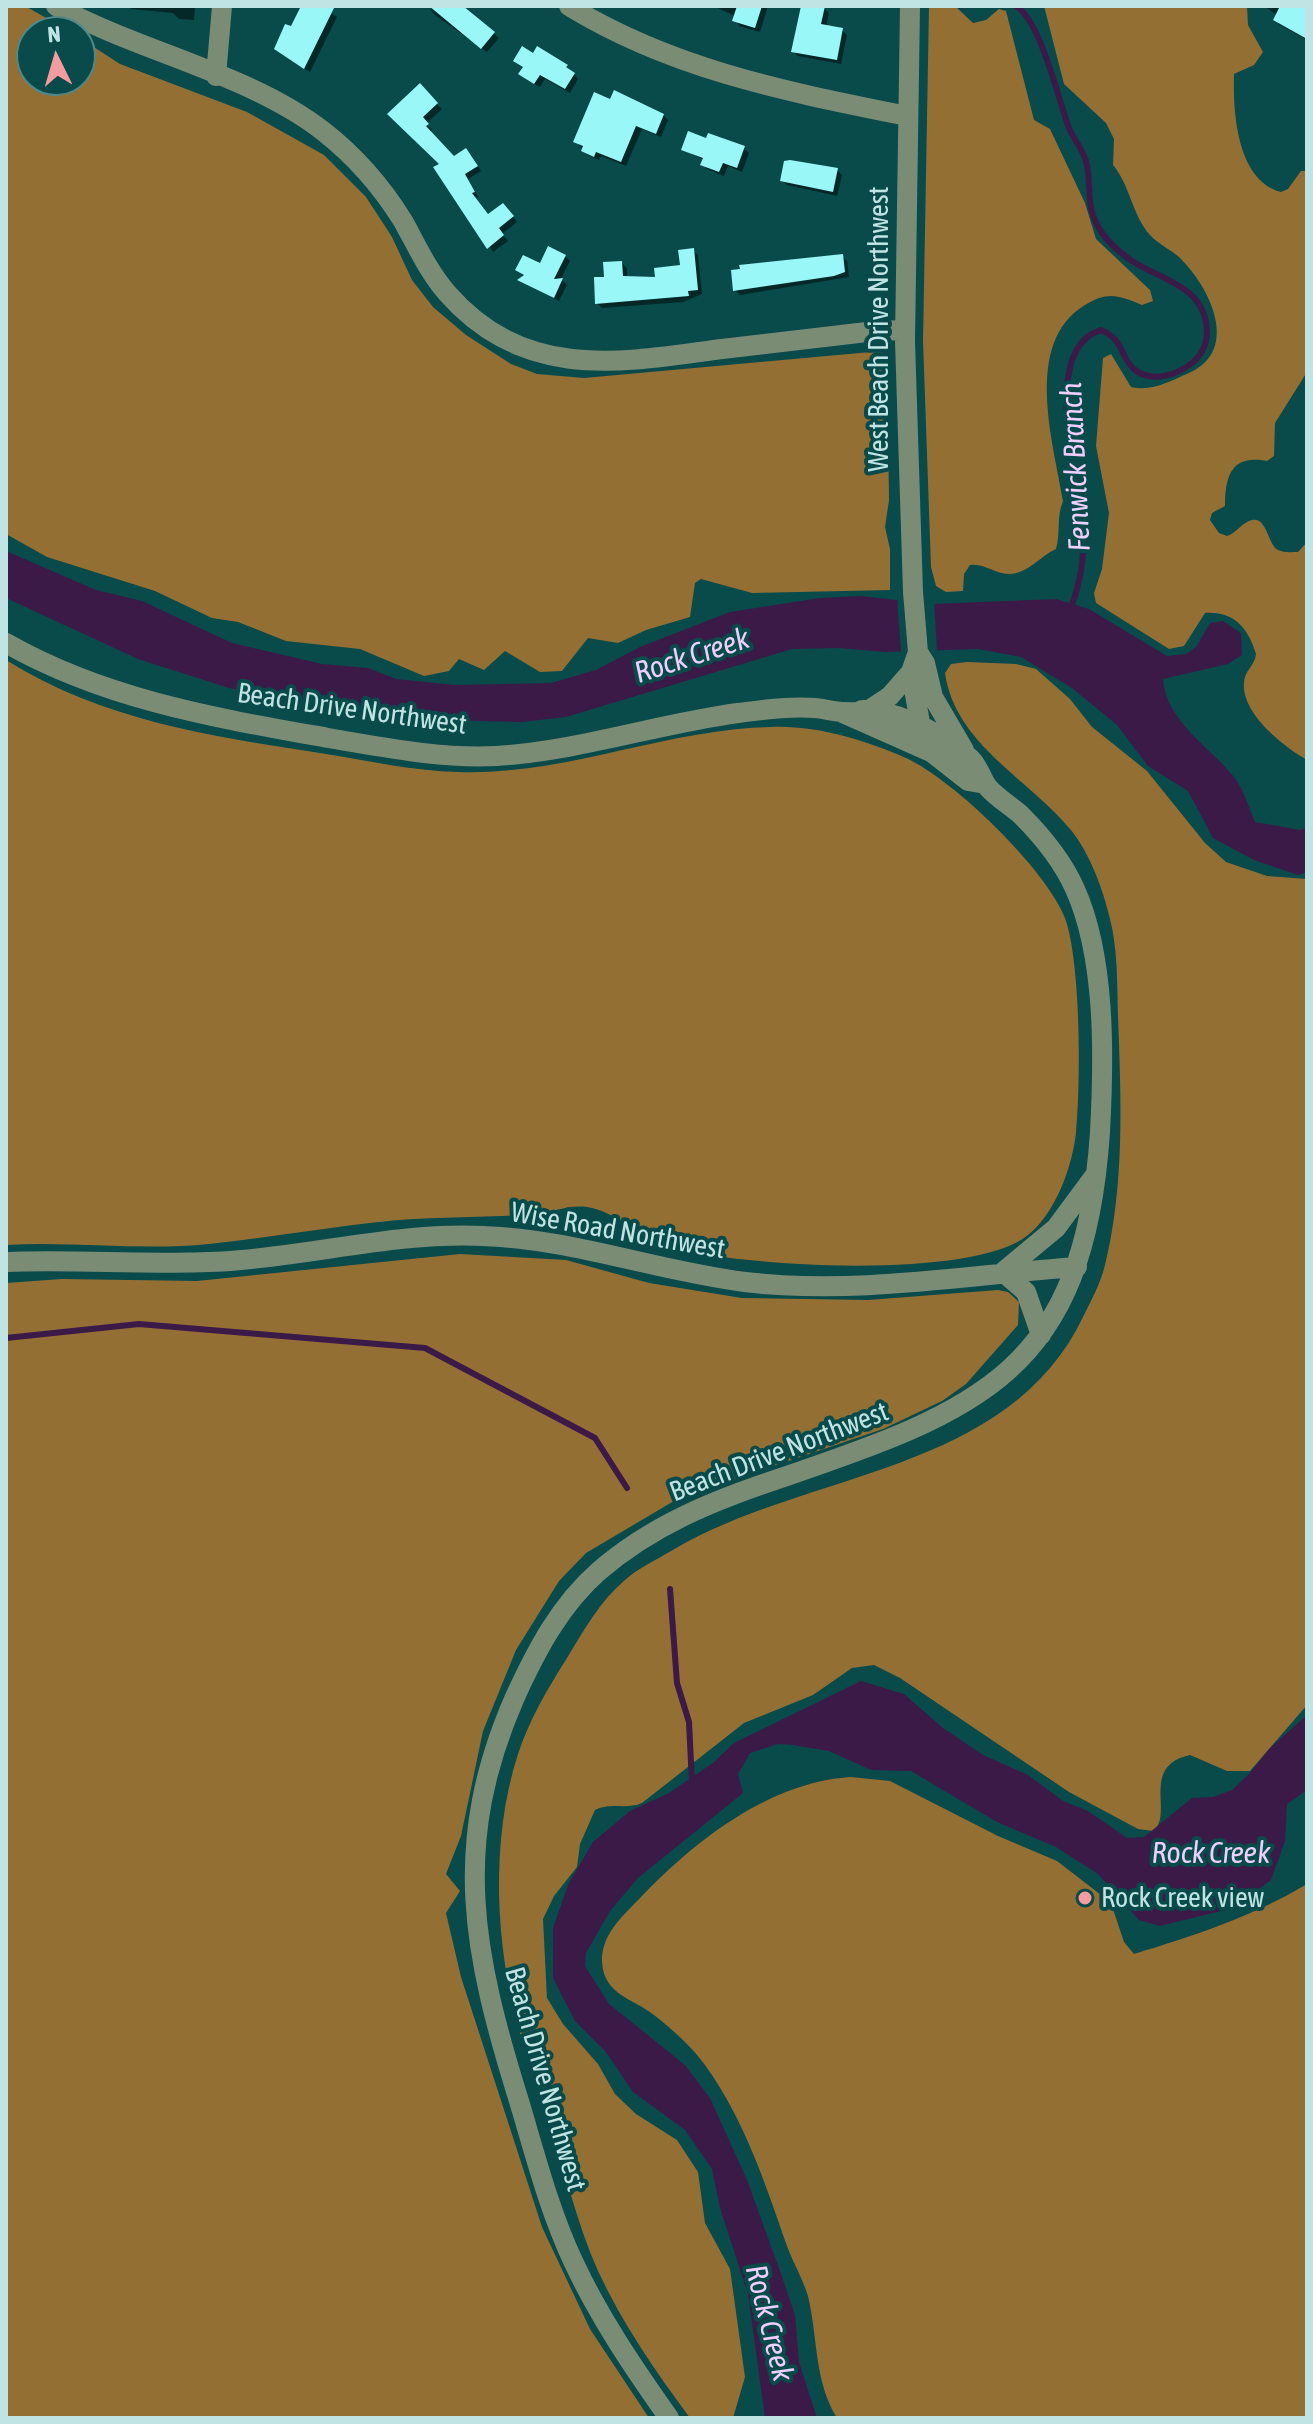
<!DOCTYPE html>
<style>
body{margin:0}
#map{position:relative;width:1313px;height:2424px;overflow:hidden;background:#094a4b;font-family:"Asap Condensed",sans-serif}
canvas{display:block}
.frame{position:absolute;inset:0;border:8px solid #c0e4e4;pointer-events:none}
.north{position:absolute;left:16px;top:16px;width:80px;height:80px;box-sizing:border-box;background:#094a4b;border:2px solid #528888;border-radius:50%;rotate:355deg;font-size:22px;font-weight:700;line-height:32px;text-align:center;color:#c0e4e4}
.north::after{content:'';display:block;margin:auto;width:28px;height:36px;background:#f49b9f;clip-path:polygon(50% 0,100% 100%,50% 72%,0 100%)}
</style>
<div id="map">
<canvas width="1313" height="2424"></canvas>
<div class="frame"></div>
<div class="north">N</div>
</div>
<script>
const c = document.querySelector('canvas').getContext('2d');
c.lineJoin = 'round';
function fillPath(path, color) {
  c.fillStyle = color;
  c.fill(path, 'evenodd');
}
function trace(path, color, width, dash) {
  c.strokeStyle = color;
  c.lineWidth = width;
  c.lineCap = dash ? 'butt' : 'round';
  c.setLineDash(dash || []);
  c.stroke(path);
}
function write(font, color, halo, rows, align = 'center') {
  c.font = font + ' "Asap Condensed",sans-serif';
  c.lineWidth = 8;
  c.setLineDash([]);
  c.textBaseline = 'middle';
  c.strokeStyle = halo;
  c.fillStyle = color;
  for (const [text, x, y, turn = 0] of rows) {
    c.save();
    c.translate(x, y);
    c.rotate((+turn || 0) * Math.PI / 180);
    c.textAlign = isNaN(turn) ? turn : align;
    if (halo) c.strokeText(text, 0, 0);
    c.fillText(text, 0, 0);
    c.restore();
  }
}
const forest = new Path2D(`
 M6 6H25L71 32H32V80H80V38L120 64 247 112 324 155 366 197 392 237 412 280 433 307 466 335 511 364 537 374 584 378 882 351 887 358 889 500 885 527 890 549V590L752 593 701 579 695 583 690 617 646 630 618 643 588 638 562 671 540 672 505 651 484 670 459 659 449 671 424 676 360 649 286 641 238 622 212 618 155 591 47 557 6 534Z
 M929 6H955L973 23 986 20 999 9 1006 11 1034 120 1050 129 1085 203 1096 239 1150 290 1153 301 1142 305C1118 295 1108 291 1085 305 1022 343 1054 444 1063 501 1056 518 1061 532 1056 549 1040 556 1028 574 1009 574 994 574 985 563 970 565L964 574 963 591 946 592 936 586 931 567 923 341Z
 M1044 6H1247L1248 25 1263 52 1254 65 1234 74C1233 110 1236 180 1281 192L1288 189 1301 171H1307V372L1275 423 1274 456 1267 461C1232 454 1225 475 1225 506L1212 513 1210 520 1219 533 1227 536C1236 533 1240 525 1249 521 1267 513 1267 544 1278 550 1284 553 1292 552 1298 552L1307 542V760C1283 746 1236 710 1245 677 1248 668 1255 664 1256 654 1248 628 1234 611 1205 613L1184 646 1169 649 1096 603 1094 593 1102 569 1109 513 1096 446 1103 358 1111 354 1131 387C1152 392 1170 381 1189 373 1241 350 1210 287 1179 257 1170 249 1158 244 1150 235 1132 215 1130 185 1113 165L1114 139 1106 123 1064 84Z
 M6 660C102 720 209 736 320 753 365 760 412 771 458 772 565 776 665 729 771 727 816 725 865 740 906 758 954 780 1046 869 1065 918 1081 963 1081 1084 1076 1133 1072 1167 1056 1212 1028 1235 973 1281 735 1267 667 1246 639 1237 615 1211 587 1207 568 1204 545 1215 525 1215 483 1217 440 1217 398 1220 335 1226 272 1237 209 1244 142 1251 73 1241 6 1245Z
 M967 662 1016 664 1036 669 1070 699 1092 727 1147 771 1205 843 1226 862 1267 876 1307 879V1705L1250 1771H1227L1190 1755C1139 1766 1175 1815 1153 1831L1138 1829 1069 1792 900 1678 874 1665 852 1668 813 1695 744 1723 642 1803C626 1810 612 1802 595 1810L580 1844 577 1867 554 1896 543 1919 547 1998 563 2024 598 2064 615 2094 636 2114 677 2140 698 2172 705 2223 730 2269 745 2377 733 2418H690C656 2372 622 2323 598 2271 576 2222 564 2167 548 2116 540 2088 529 2061 520 2033 495 1947 490 1840 518 1754 529 1720 548 1688 567 1658 584 1630 600 1601 625 1580 638 1568 656 1560 671 1551 806 1470 1009 1475 1084 1315 1092 1299 1101 1282 1105 1265 1125 1184 1121 1099 1118 1016 1117 985 1118 950 1110 919 1103 889 1090 854 1071 830 1028 778 955 744 945 673L951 664Z
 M460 1254 566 1260 649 1283 742 1298 868 1300 998 1290 1008 1292 1019 1302 1018 1325 966 1384 942 1401 883 1429 679 1498 586 1553 559 1581 516 1650 483 1731 461 1836 446 1874 460 1891 446 1913 461 1977 542 2227 590 2329 649 2418H6V1283L62 1279 197 1281Z
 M851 1777 890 1781 998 1836 1057 1861 1105 1898 1114 1912 1124 1942 1134 1954C1193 1936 1254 1916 1307 1884V2418H837C814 2381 818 2338 808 2296 803 2279 793 2263 787 2246 765 2183 745 2121 705 2065 692 2047 672 2029 654 2015 632 1998 604 1995 602 1962 601 1934 623 1916 641 1897 695 1841 769 1782 851 1777Z`);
const water = new Path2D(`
 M6 551 96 590 142 601 232 643 322 664 368 668 396 679 455 685 551 683 596 670 640 647 730 612 820 598 860 596 933 604 1056 599 1089 609 1167 656 1186 654 1196 647 1210 623 1223 621 1241 633 1242 655 1228 664 1163 679C1166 721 1209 746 1234 777 1244 790 1249 808 1255 822L1300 830 1307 828V872L1298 875 1254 860 1213 838 1188 791 1148 766 1117 725 1072 688 1021 657 978 649 885 652 839 648 792 649 566 717 522 722 431 720 379 716 229 688 138 659 6 598Z
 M861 1681 904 1694 943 1728 983 1755 1028 1775 1063 1801 1088 1811 1127 1838 1144 1837 1192 1798 1213 1797 1232 1790 1250 1773 1269 1749 1307 1715V1790L1287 1804 1285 1841 1271 1880 1233 1908 1160 1926 1139 1920 1098 1874 1056 1847 997 1822 911 1771 871 1770 829 1751 793 1745 778 1744 750 1753 738 1774 743 1793 638 1878 610 1911 586 1953 585 1966 609 2004 685 2065 710 2098 747 2180 780 2271 795 2315 799 2362 817 2418H765L748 2294 720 2208 712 2169 685 2130 633 2092 606 2052 575 2021 553 1978V1928L568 1885 593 1842 630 1811 669 1793 713 1763 734 1743Z`);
const pier = new Path2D(`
 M897 596 934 600 937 651 901 653Z`);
const shadow = new Path2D(`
 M128 6H195L194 20 179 19 173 13 131 9Z
 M303 6H320L337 17 310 72 281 54Z
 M433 6H461L499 38 487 52 435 15 431 10Z
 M713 6H768L760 32 739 26 735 16Z
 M803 6 824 8 829 13 826 27 842 30 847 35 841 64 798 56 793 51Z
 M1264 6H1298L1307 11V40L1280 25 1275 20 1277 15Z
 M534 56 572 71 578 79 570 93 545 79 540 87 526 79Z
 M419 86 442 109 426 124 432 130 430 132 453 158 471 155 481 171 468 179 478 197 476 199 489 216 508 210 517 222 502 234 508 241 493 252 442 164 390 114Z
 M663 115 668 120 661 137 642 129 626 166 601 156 599 160 588 155 575 141Z
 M744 148 749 153 742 172 728 166 724 176 707 169 702 164 704 160 683 149Z
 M837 170 842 175 837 196 787 185 782 180Z
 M693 250 698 255 702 294 683 302 602 308 597 303 606 279 622 263 627 268V278L657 279 682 266Z
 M565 256 570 261 561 279 567 285 559 301 520 280 524 277 518 270Z
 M842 256 847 261 849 277 740 295 735 290Z`);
const stream = new Path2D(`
 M1016 6C1041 21 1058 99 1069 128 1074 139 1082 149 1086 161 1091 178 1087 199 1093 215 1099 234 1116 250 1132 261 1163 281 1205 286 1207 331 1207 345 1202 355 1192 363 1177 375 1152 383 1135 370 1120 358 1125 340 1101 330 1035 349 1084 500 1083 549 1083 568 1077 593 1070 610
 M6 1338 139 1324 425 1348 595 1438 627 1488
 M670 1589 677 1683 689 1722 692 1783`);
const building = new Path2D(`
 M301 6H335L304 69 274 49 285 24 291 26Z
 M429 6H463L495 32 481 49Z
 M737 6H762L755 28 732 21Z
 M801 6H825L821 24 843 28 837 60 791 52Z
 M1280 6H1307V39L1273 20Z
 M522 46 533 53 537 46 568 65 566 67 575 73 565 89 540 75 534 84 518 74 523 67 513 61Z
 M420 83 438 103 423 117 429 124 426 126 454 156 466 148 478 166 465 174 475 192 472 193 488 214 503 203 514 216 499 228 504 235 487 249 433 167 439 164 387 114Z
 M614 90 664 114 656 134 636 126 621 162 596 152 594 157 581 151 583 146 573 142 594 92 610 99Z
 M688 131 706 138 708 133 745 146 737 168 723 163 719 172 700 165 703 158 681 150Z
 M790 160 838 168 833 192 780 181 784 161Z
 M548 246 566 255 554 279 563 278 554 298 517 280 524 275 515 270 523 255 540 263Z
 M694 248 698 290 688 291 689 296 595 304 594 277H604L603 262 622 261 623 276 655 277 654 268 680 265 678 250Z
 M843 254 845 272 834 276 733 291 731 270 740 269 739 265Z`);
const minor = new Path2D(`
 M56 6C140 52 250 74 323 131 355 156 382 187 403 221 417 246 428 271 447 293 524 381 619 363 722 349 776 343 830 336 884 330L905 331
 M569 6C673 70 789 92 907 116
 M910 6 905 341 913 592 918 652 925 663 933 697 964 750
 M216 76 222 6
 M6 643C106 700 217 718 328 738 383 747 440 759 496 756 578 751 657 724 738 713 763 710 790 706 815 708 825 709 835 712 845 712 871 713 850 708 876 711 906 715 949 738 971 759 978 766 981 776 986 785 994 796 1011 806 1021 815 1042 836 1063 862 1075 889 1106 958 1104 1058 1100 1132 1084 1372 981 1410 775 1480 712 1501 651 1526 599 1571 560 1605 536 1651 515 1697 450 1845 473 1953 519 2101 535 2154 549 2210 573 2261 599 2317 633 2367 669 2418
 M918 652 911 672 922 734
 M869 710 890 696 911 672
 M843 713 931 752 968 781 986 784
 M6 1262C81 1259 155 1266 230 1261 315 1255 398 1232 483 1236 573 1239 656 1271 745 1282 856 1295 967 1275 1077 1267
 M1041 1335 1026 1292 1003 1272 1056 1228 1096 1174`);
const markers = [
 [1085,1898,8,"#f49b9f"]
];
const streetNames = [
 ["West Beach Drive Northwest",879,329,-90],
 ["Beach Drive Northwest",352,709,8],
 ["Wise Road Northwest",618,1231,10],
 ["Beach Drive Northwest",779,1452,-21],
 ["Beach Drive Northwest",545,2079,74]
];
const poiNames = [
 ["Rock Creek view",1101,1898]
];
const waterNames = [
 ["Fenwick Branch",1076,467,-93],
 ["Rock Creek",692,656,-18],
 ["Rock Creek",1211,1854],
 ["Rock Creek",769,2323,76]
];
fillPath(forest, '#936f34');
fillPath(water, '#3c1a48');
fillPath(pier, '#094a4b');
fillPath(shadow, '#0007');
trace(stream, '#3c1a48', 6);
fillPath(building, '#9af7f8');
trace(minor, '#7b8c74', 20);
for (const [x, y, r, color] of markers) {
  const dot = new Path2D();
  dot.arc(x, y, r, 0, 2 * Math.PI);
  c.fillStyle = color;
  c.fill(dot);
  trace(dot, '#094a4b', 3);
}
write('28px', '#c0e4e4', '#094a4b', streetNames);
write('28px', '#c0e4e4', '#094a4b', poiNames, 'left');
write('italic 30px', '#f0cffd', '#094a4b', waterNames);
</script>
